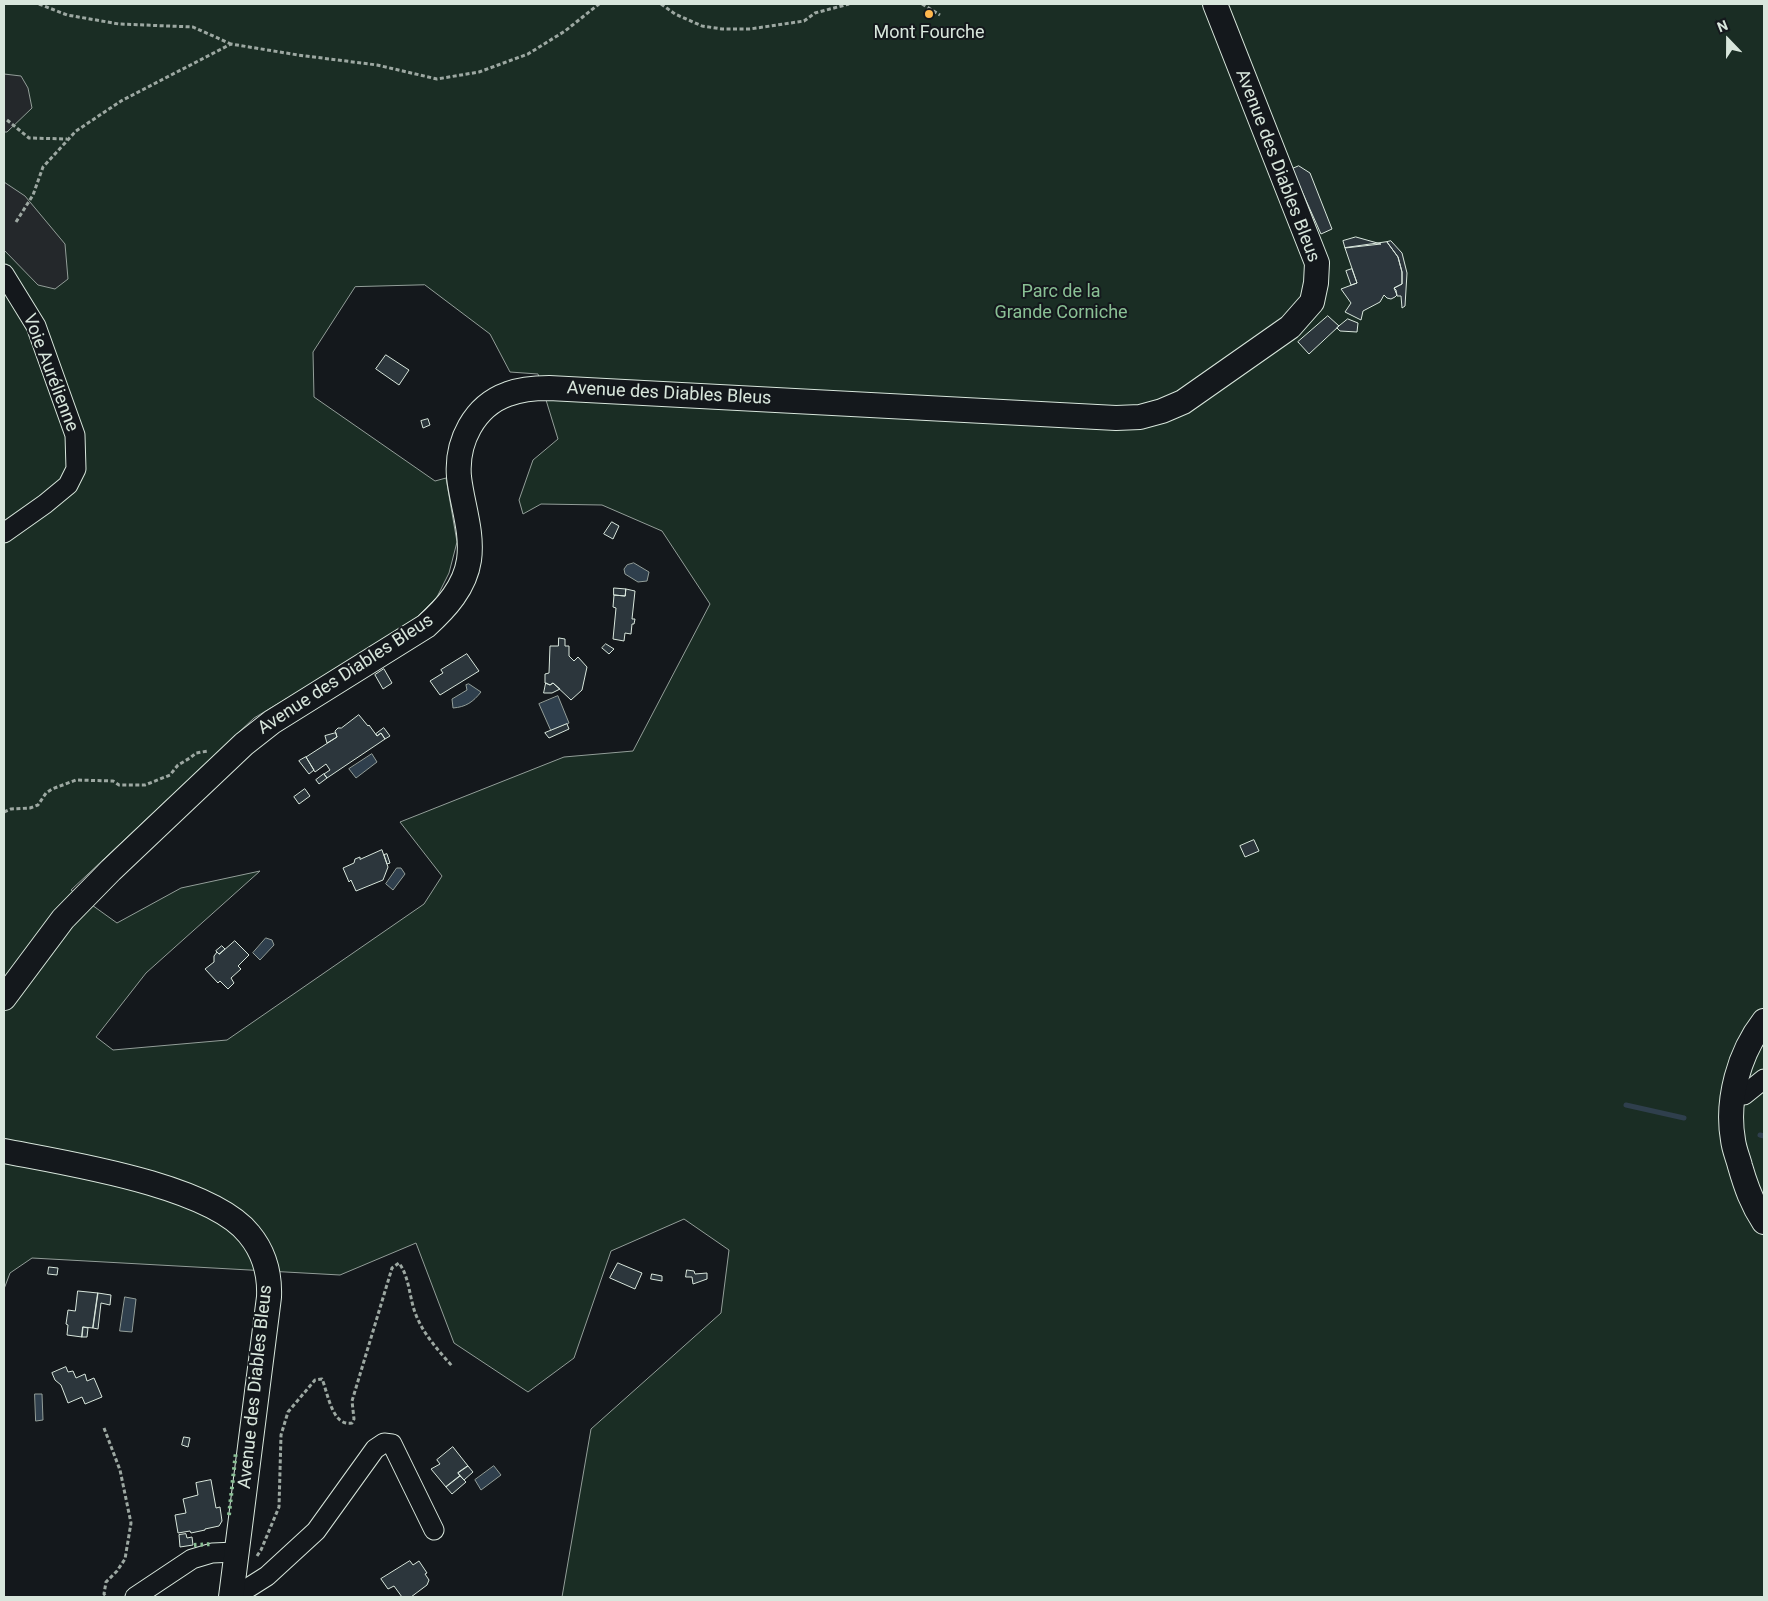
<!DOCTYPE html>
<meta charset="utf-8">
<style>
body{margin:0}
#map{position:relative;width:1768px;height:1601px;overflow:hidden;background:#14181c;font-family:Roboto,sans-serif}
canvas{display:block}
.frame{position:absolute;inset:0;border:5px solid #d8e6dc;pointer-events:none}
.north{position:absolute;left:1703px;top:15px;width:50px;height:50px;-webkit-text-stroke:4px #14181c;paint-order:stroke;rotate:338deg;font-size:14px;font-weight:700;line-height:20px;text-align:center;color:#d8e6dc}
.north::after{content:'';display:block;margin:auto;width:18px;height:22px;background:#d8e6dc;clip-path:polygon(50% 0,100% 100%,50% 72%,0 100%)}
</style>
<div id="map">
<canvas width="1768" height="1601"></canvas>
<div class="frame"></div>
<div class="north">N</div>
</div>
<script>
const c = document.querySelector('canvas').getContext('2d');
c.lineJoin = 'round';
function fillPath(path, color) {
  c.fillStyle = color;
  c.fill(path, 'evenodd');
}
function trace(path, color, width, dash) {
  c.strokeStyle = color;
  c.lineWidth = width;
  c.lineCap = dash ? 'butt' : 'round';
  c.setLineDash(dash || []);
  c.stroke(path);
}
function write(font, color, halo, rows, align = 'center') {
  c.font = font + ' Roboto,sans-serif';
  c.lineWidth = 4;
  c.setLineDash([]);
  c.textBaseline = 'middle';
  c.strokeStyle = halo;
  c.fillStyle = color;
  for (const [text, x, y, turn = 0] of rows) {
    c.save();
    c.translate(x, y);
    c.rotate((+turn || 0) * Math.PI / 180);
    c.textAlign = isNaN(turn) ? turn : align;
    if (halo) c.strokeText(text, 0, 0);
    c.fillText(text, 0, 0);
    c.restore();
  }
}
const green = new Path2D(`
 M4 4H1764V1597H562L591 1429 721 1313 729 1250 684 1219 611 1251 574 1358 528 1392 454 1343 416 1243 340 1275 32 1258 10 1273 4 1289ZM425 285 490 334 510 372 538 374 558 439 533 460 519 500 523 514 541 504 602 505 662 531 710 604 633 751 564 757 400 822 442 876 424 904 227 1040 113 1050 96 1037 146 973 260 871 181 888 117 923 71 890 254 718 338 668 416 618 437 597 449 573 457 542 446 478 435 481 314 397 313 352 355 287Z`);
const parking = new Path2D(`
 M4 74 21 76 28 88 32 108 7 132H4Z
 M4 182 25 196 65 244 68 279 55 289 38 285 4 250Z`);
const water = new Path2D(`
 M634 563 649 572 647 581 638 582 625 574 624 569 627 565Z
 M469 684 481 692C473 702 466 707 453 708L452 699 467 690 466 685Z
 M558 696 569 723 551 731 539 704Z
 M372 754 377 762 356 778 349 769Z
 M397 868H401L405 874 393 890 386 884Z
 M266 938 272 940 274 945 260 960 253 953Z
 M125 1297 136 1299 132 1332 120 1331Z
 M35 1394H42L43 1420 36 1421Z
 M494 1466 501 1475 481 1490 475 1480Z`);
const stream = new Path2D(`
 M1626 1105 1684 1118
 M1760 1135 1764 1136`);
const building = new Path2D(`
 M1299 166 1310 173 1332 229 1321 234 1292 169Z
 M1356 237 1381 244 1345 248 1343 241Z
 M1391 241 1402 253 1407 273 1405 306 1402 308 1401 296H1397L1396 290 1394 288 1402 284V272L1398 257 1387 242Z
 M1387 242 1398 257 1402 272V284L1394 288 1397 295 1395 297 1391 299 1387 298 1384 295 1380 302 1363 311 1361 320 1345 312 1351 303 1341 289 1357 283 1345 248Z
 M1352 269 1357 283 1351 285 1346 271Z
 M1328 316 1339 326 1309 354 1298 342Z
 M1348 319 1358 323 1357 332 1340 331 1337 328Z
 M386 355 409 370 399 385 376 369Z
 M428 419 430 425 423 428 421 421Z
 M612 522 619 526 613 539 604 534Z
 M614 588 626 589 625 596 614 595Z
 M626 589 635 591 632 619H635L634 624H632L631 634 625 633 624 641 613 639 616 608 613 607 614 595 625 596Z
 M559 638 565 639V646H569V656L574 661 578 657 587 667 582 690 571 700 553 683 550 685 545 683V674L549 673 550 646H558Z
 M606 644 614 649 609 654 602 648Z
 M467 654 479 671 440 695 430 681 443 673 441 670Z
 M384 669 392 683 383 689 375 675Z
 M546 683 550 685 553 683 560 689 552 693H544Z
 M359 715 368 726 369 725 377 736 381 733 385 739 327 778 324 774 330 770 326 764 315 772 306 757 337 737 335 731 338 728H341Z
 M567 724 569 729 549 738 545 733Z
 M384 728 390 736 385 739 381 733 377 736 376 734Z
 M336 733 337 737 327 743 325 736Z
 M306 757 314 770 309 774 299 761Z
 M324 774 327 778 319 784 316 780Z
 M305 789 310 796 299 804 294 797Z
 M1254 840 1259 851 1245 857 1240 846Z
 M382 850 388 867 383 880 356 891 351 880 349 882 343 868 354 863 355 859 360 857V859Z
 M387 854 390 863 387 864 384 855Z
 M235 941 249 955 238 966 241 969 231 978 234 983 228 989 220 981 218 983 205 969 214 962V956L217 952 219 954Z
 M222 946 225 949 219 954 216 951Z
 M618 1263 642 1273 635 1289 610 1278Z
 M49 1267 58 1268 57 1275 48 1274Z
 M687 1270 694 1271 695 1274 707 1273V1279L693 1284 692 1277H686Z
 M652 1274 662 1276V1281L651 1279Z
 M78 1291 98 1293 93 1328 83 1327 82 1337 67 1335 68 1325 66 1324 68 1310 75 1311Z
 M98 1293 111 1295 110 1305 101 1303 98 1329 93 1328Z
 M83 1327 88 1328 87 1337H82Z
 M66 1367 68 1372 73 1371 76 1378 85 1374 87 1381 94 1378 102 1397 85 1404 82 1397 68 1403 61 1385 55 1380 52 1373Z
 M184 1437 190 1438 188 1447 182 1445Z
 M453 1447 468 1466 458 1473 460 1476 446 1487 431 1469 440 1464 437 1460Z
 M468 1466 473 1472 464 1480 458 1473Z
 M460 1476 466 1482 452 1494 446 1487Z
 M211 1480 216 1508 220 1507 222 1521 219 1526 205 1529V1530L191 1533 190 1531 178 1533 175 1515 186 1513 183 1499 198 1495 196 1483Z
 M186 1534 187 1538 192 1537 193 1545 180 1547 179 1535Z
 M410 1561 413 1565 419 1561 427 1573 425 1574 429 1580 427 1585 411 1597H402L394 1586 388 1589 381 1579Z`);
const path = new Path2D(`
 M39 4 67 15 119 24 193 27 231 44
 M661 4 675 14 702 26 722 29H750L804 21 815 13 849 4
 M922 4 940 15
 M7 120 29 138 67 139
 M16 222 33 195 43 167 76 131 121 101 231 44 298 55 377 65 437 79 479 72 528 54 565 31 599 4
 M4 812 11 809 30 808 38 805 46 793 52 789 76 780 113 781 119 785H145L170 775 178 765 190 758 196 753 208 751
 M104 1428 120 1470 131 1523 125 1559 117 1571 106 1582 104 1594 107 1597
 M257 1556 261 1550 279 1507 281 1435 288 1412 315 1380 322 1379C328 1393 332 1427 352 1423L354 1419 352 1401 392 1268 399 1263C410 1278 409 1298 416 1315 424 1335 438 1350 452 1366`);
const minor = new Path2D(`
 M4 274 36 326 75 435 76 469 68 485 45 504 4 533
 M1744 1095 1764 1079
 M232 1593 248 1588 267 1576 316 1531 375 1449 384 1443 392 1444 434 1530
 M135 1597 192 1559 212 1553 236 1552`);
const major = new Path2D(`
 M4 998 63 919 111 870 244 744 272 722 426 626C446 608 465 587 469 560 473 532 462 504 459 477 456 442 474 406 508 394 521 389 535 388 549 388L1116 418 1140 417 1162 411 1183 402 1290 327 1312 302 1316 283 1317 263 1215 4
 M1764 1021C1739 1053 1726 1100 1733 1140 1734 1149 1738 1158 1740 1166 1746 1187 1752 1204 1764 1222
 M4 1151C65 1163 210 1185 249 1234 264 1252 270 1274 269 1297L231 1597`);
const hedge = new Path2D(`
 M229 1515 236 1451
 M194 1545 212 1544`);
const markers = [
 [929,14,5,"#ffb74d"]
];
const poiNames = [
 ["Mont Fourche",929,33]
];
const streetNames = [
 ["Avenue des Diables Bleus",1277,166,69],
 ["Voie Aurélienne",50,373,69],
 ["Avenue des Diables Bleus",669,394,3],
 ["Avenue des Diables Bleus",346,675,-33],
 ["Avenue des Diables Bleus",256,1387,-84]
];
const parkNames = [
 ["Parc de la",1061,292],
 ["Grande Corniche",1061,313]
];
fillPath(green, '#1a2d24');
trace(green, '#939e99', 1);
fillPath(parking, '#24282b');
trace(parking, '#939e99', 1);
fillPath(water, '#2f3f4d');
trace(water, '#939e99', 1);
trace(stream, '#2f3f4d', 5);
fillPath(building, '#2c363c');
trace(building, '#d8e6dc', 1);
trace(minor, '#d8e6dc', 21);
trace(major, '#d8e6dc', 26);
trace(path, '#9da8a2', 3, [4, 2.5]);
trace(minor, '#14181c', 19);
trace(major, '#14181c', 24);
trace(hedge, '#8ac095', 4, [2.5, 4]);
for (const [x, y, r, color] of markers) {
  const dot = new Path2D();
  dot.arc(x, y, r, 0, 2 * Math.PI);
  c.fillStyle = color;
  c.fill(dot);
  trace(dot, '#14181c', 2);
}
write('18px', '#d8e6dc', '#14181c', poiNames);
write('18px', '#d8e6dc', '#14181c', streetNames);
write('18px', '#8ac095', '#14181c', parkNames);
</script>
